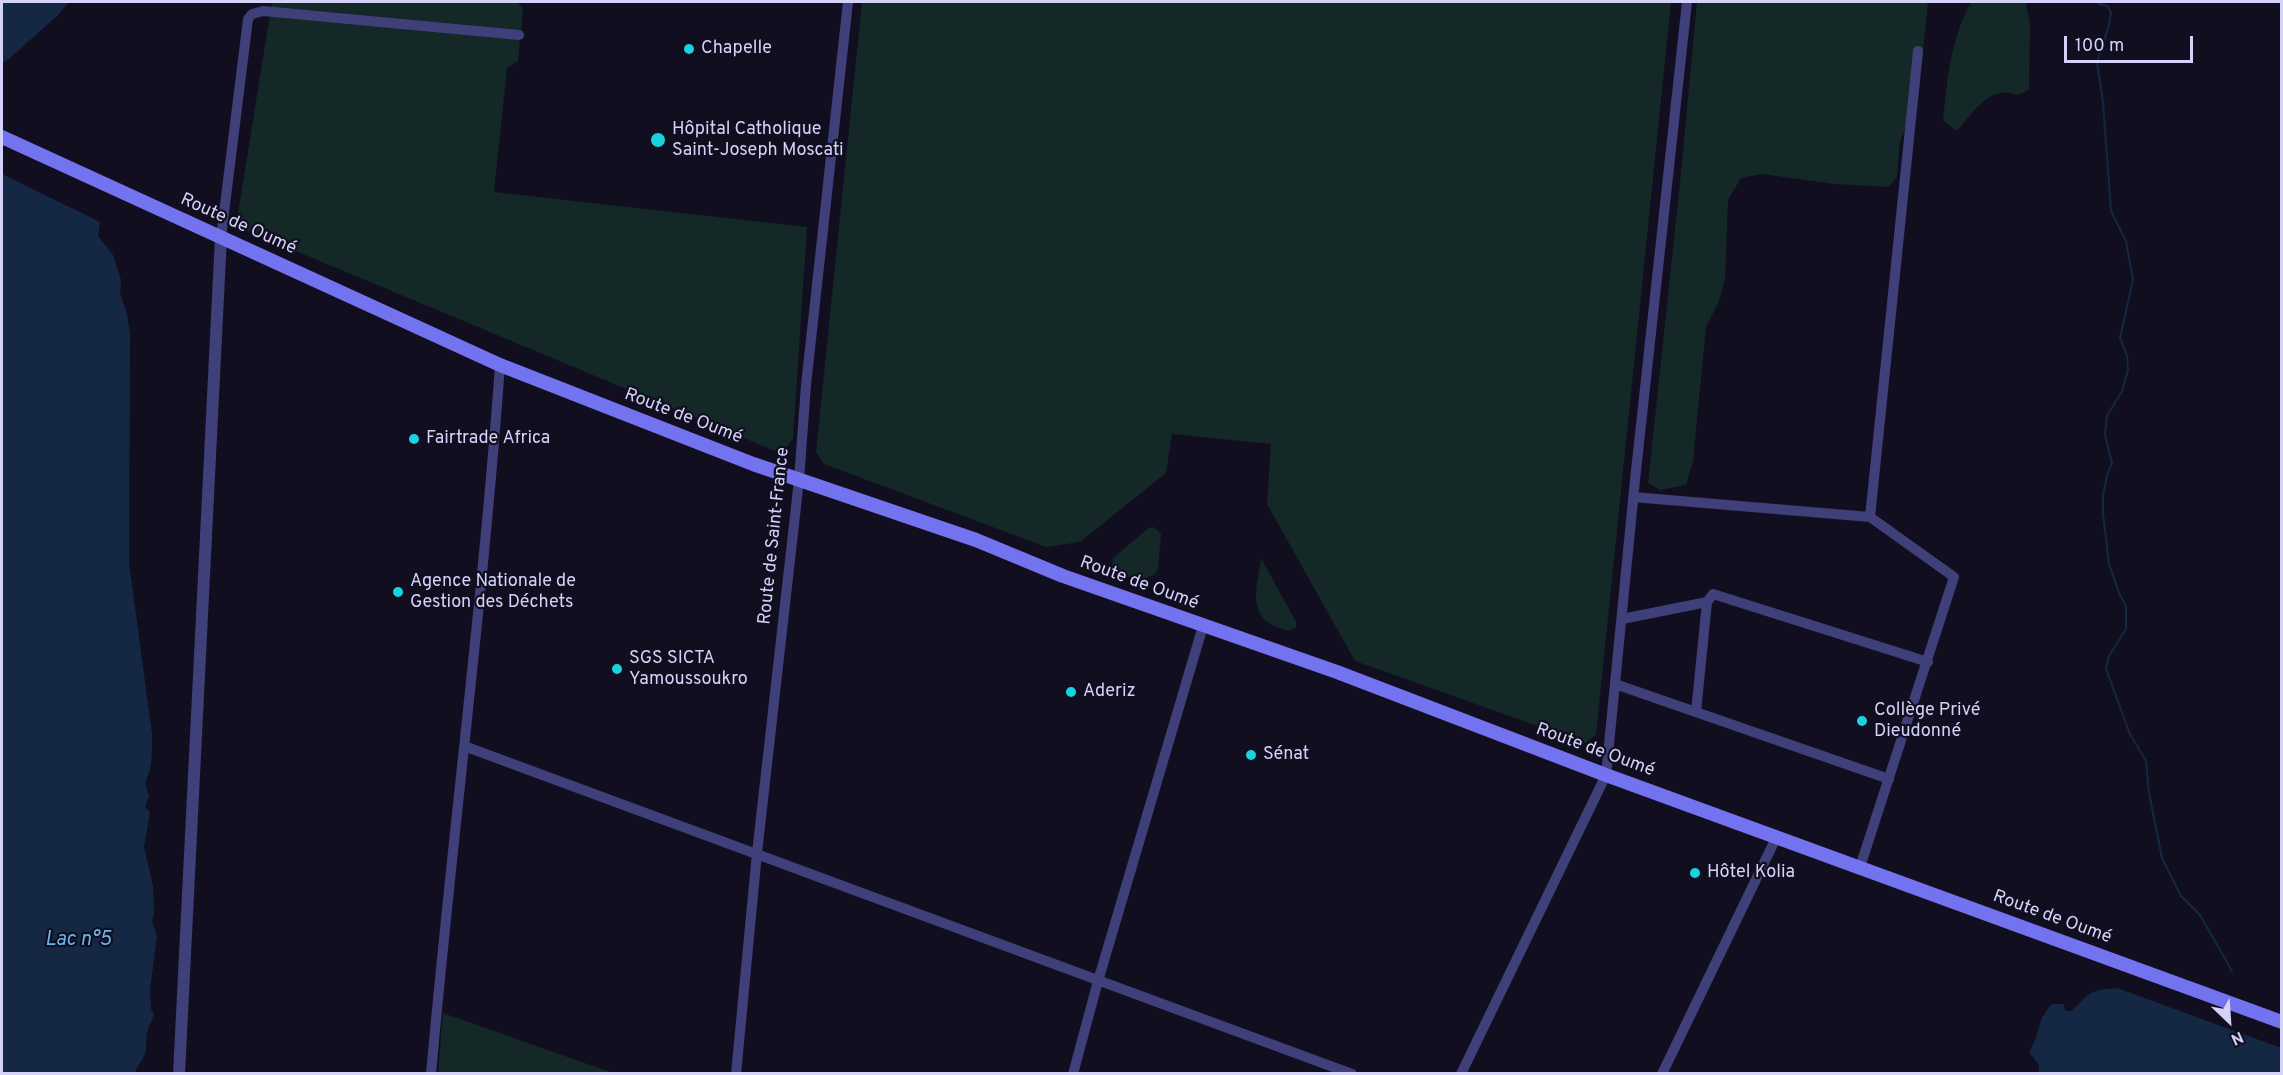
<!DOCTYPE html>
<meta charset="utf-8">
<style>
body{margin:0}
#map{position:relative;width:2283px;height:1075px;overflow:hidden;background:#110f1f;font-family:Overpass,sans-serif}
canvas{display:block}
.frame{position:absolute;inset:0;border:3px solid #d5d2fa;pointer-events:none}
.north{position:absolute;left:2199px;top:991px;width:60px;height:60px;-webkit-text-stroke:4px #110f1f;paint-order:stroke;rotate:155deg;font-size:16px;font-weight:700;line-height:24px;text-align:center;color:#d5d2fa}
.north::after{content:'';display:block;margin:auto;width:21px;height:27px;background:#d5d2fa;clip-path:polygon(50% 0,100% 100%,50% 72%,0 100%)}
.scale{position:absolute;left:2064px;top:36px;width:129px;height:27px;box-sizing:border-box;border:3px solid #d5d2fa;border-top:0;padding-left:8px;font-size:18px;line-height:21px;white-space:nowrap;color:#d5d2fa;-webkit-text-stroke:4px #110f1f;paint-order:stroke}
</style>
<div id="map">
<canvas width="2283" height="1075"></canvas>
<div class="frame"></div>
<div class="north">N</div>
<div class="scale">100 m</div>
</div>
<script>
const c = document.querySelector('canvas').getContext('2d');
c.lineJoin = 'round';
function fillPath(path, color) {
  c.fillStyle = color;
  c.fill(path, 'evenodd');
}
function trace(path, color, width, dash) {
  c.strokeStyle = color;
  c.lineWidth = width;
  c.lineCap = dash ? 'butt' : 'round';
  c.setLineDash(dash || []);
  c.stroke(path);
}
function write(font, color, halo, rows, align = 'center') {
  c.font = font + ' Overpass,sans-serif';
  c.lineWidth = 4.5;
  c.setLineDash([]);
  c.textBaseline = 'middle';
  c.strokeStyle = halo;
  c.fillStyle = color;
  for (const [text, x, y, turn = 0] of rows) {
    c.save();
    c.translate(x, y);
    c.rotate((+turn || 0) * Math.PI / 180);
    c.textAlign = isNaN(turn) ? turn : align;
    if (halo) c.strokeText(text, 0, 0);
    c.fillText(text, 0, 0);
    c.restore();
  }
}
const green = new Path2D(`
 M272 2H517L523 8 518 61 507 68 494 192 807 227 793 439 787 447 775 451 236 226Z
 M862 2H1671L1596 735 1585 743 1355 661 1267 504 1271 444 1172 434 1166 473 1080 542 1046 547 824 464 816 452Z
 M1697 2H1928L1918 101 1900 141 1897 177 1888 187 1835 184 1761 174 1741 178 1728 200 1725 279 1719 301 1706 327 1693 461 1686 485 1660 490 1648 483 1680 183Z
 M1971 2H2026L2030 25 2029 90 2017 95C1990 84 1973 113 1957 131L1943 120C1948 77 1950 41 1971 2Z
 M1154 527 1161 534 1158 569 1155 574C1142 583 1122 577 1112 567L1113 558 1149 528Z
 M1261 558 1296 622V627C1290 633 1286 630 1279 628 1245 615 1258 587 1261 558Z
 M443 1013 613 1073H438Z`);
const water = new Path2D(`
 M2 2H69L58 15 10 58 2 63Z
 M2 174 100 222 98 236 113 255 121 280 120 293 127 314 130 334 129 563 152 734C152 751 153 767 145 783L149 796 145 807 150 812 144 847 153 886 154 913 152 922 157 936 150 990 151 1009 154 1015C152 1021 148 1027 147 1033 145 1041 148 1048 144 1056 141 1063 136 1066 135 1073H2Z
 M2117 988 2281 1048V1073H2038L2039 1065 2029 1052C2040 1036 2037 1018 2052 1004H2064L2065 1011H2071C2092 992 2087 991 2117 988Z`);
const stream = new Path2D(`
 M2099 2V4L2107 6 2111 12 2109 25 2097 62 2103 102 2111 211 2126 241 2133 280 2120 338 2127 356 2128 370 2122 391 2107 416 2105 435 2112 463 2107 475 2103 496V513L2109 564 2119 593 2126 606V629L2109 656 2106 669 2130 734 2146 761 2149 793 2162 858 2181 896 2200 915 2232 971`);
const minor = new Path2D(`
 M221 237 248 19 252 14 263 11 519 35
 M1633 497 1870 517 1954 577 1860 867
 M1870 517 1918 51
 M1622 619 1707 602
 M1615 684 1889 779
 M1696 712 1707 602 1713 594 1928 662
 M464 746 1352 1074
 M431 1074C452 837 483 602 500 365
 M736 1074 757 853 799 480 806 385 848 2
 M1073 1074 1098 981 1203 626
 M1461 1074 1606 775 1635 480 1687 2
 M1662 1074 1777 836`);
const tertiary = new Path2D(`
 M179 1074 221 237`);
const secondary = new Path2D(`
 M2 137 500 365 753 464 976 540 1063 576 1337 672 1606 775 2282 1022`);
const markers = [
 [689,49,6,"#18d2e0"],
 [658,140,8,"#18d2e0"],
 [414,439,6,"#18d2e0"],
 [398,592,6,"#18d2e0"],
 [617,669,6,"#18d2e0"],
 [1071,692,6,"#18d2e0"],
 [1862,721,6,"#18d2e0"],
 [1251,755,6,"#18d2e0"],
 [1695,873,6,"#18d2e0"]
];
const poiNames = [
 ["Chapelle",701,49],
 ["Hôpital Catholique",672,130],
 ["Saint-Joseph Moscati",672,151],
 ["Fairtrade Africa",426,439],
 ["Agence Nationale de",410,582],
 ["Gestion des Déchets",410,603],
 ["SGS SICTA",629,659],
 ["Yamoussoukro",629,680],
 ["Aderiz",1083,692],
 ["Collège Privé",1874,711],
 ["Dieudonné",1874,732],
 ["Sénat",1263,755],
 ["Hôtel Kolia",1707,873]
];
const streetNames = [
 ["Route de Oumé",238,225,24],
 ["Route de Oumé",683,417,21],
 ["Route de Saint-France",775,536,-84],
 ["Route de Oumé",1139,584,20],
 ["Route de Oumé",1595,751,20],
 ["Route de Oumé",2052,918,20]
];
const waterNames = [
 ["Lac n°5",78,941]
];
fillPath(green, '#132827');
fillPath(water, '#142844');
trace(stream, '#142844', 2);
trace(minor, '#3f3f79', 10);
trace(tertiary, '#3f3f79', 12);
trace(secondary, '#7373f0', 14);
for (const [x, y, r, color] of markers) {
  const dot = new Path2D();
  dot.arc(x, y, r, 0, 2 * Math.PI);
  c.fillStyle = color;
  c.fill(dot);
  trace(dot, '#110f1f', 2);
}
write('18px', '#d5d2fa', '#110f1f', poiNames, 'left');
write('18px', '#d5d2fa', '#110f1f', streetNames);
write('italic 20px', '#6ab6ef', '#110f1f', waterNames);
</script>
